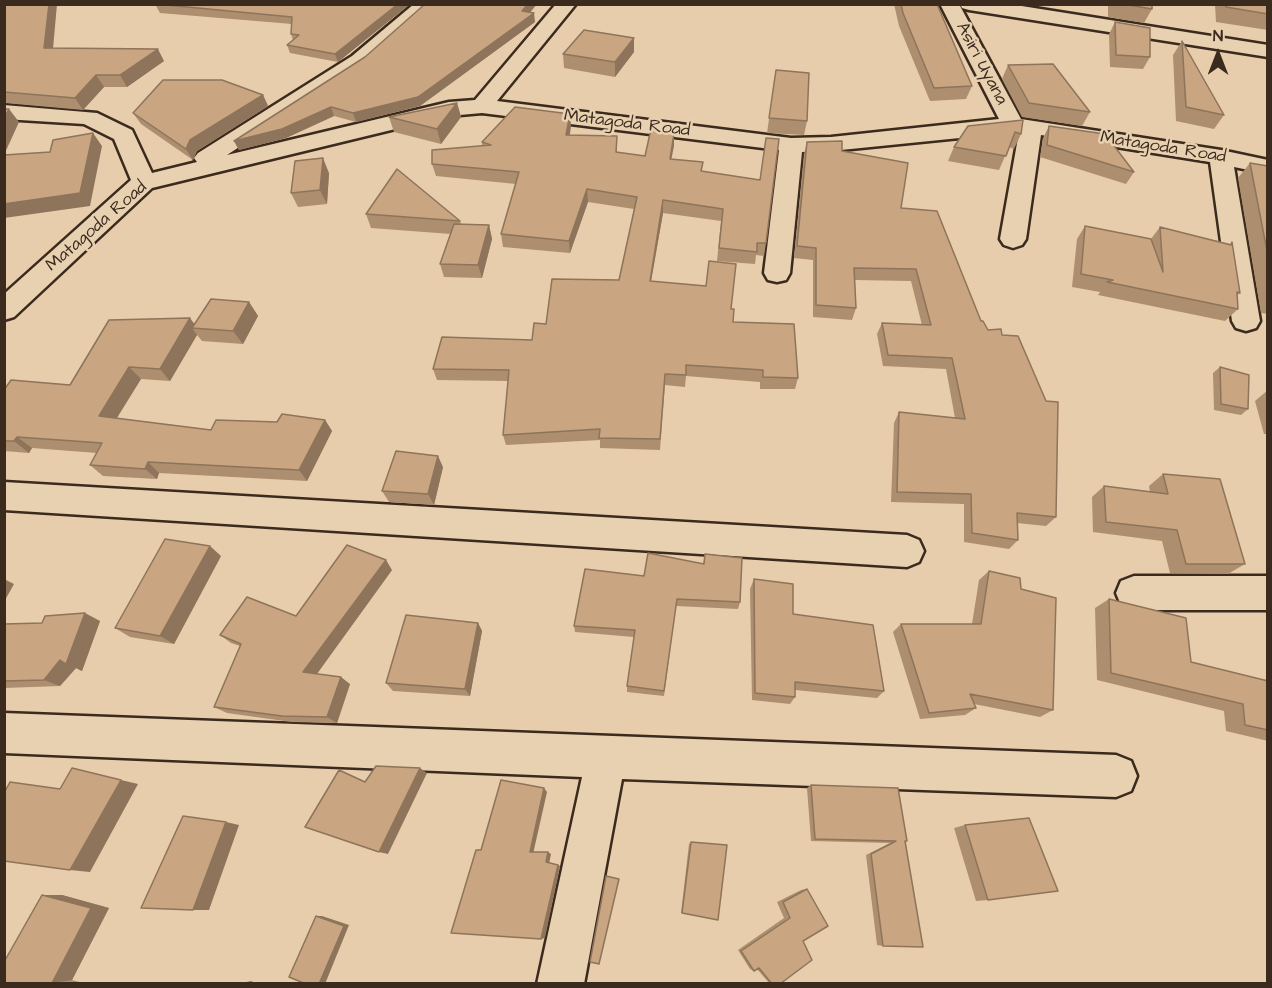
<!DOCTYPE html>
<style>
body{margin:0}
#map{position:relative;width:1272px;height:988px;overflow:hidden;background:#e7cdab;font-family:"Architects Daughter",sans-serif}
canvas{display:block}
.frame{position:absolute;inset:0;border:6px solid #3b2a1e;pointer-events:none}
.north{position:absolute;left:1188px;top:24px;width:60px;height:60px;-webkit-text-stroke:4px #e8d1b1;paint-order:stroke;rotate:0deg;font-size:16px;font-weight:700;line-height:24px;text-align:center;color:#3b2a1e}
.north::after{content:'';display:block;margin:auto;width:21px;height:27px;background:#3b2a1e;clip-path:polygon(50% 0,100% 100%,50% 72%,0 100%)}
</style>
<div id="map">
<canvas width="1272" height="988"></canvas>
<div class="frame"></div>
<div class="north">N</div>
</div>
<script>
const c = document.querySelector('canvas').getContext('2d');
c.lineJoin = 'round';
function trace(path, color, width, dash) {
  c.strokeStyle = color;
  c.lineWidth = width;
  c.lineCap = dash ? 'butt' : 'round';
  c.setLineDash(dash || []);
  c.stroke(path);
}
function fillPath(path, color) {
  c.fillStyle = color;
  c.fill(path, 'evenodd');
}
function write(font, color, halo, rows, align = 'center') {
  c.font = font + ' "Architects Daughter",sans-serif';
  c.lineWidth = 5;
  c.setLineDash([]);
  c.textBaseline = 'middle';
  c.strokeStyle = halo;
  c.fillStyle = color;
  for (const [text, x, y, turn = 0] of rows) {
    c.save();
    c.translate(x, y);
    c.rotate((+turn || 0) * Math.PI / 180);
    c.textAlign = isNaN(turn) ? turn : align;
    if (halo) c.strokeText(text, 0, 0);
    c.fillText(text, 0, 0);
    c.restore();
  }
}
const minor = new Path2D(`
 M414 4H435L366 64 227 155 449 102 475 100 556 4H576L497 101 791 138 831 137 999 119 940 4H959L1021 119 1221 150 1268 160V174L1234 167 1260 321 1256 328 1246 331 1236 328 1232 321 1210 162 1041 135 1026 239 1022 245 1013 248 1004 245 1000 239 1019 132 831 151 802 152 790 273 786 280 777 282 768 280 764 273 779 150 482 113 449 116 152 188 14 317 4 320V294L131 180 114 139 84 124 4 119V105L97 113 132 130 152 173 197 162 194 158 198 153 352 56Z
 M960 4H1009L1268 45V57L969 10 962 8Z
 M4 482 907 535 919 540 924 551 919 562 907 567 4 510Z
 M1134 576H1268V610H1134L1121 605 1116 593 1121 581Z
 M4 713 1116 755 1131 761 1137 776 1131 791 1116 797 622 779 584 984H537L582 777 4 753Z`);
const wall = new Path2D(`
 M4 4 53 48 164 61 127 87H104L83 110 5 103Z
 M155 4H410L338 62 290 53 287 45 293 40 291 34 292 24 160 13Z
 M894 4H937L972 86 966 99 930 101 899 26Z
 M1108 4H1152V9L1144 23 1108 17Z
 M1215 4H1268V30L1216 22Z
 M530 12 535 22 420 106 356 122 334 116 286 138 239 150 234 141 365 57Z
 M1115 22 1150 57 1143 69 1110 67 1109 34Z
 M1182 41 1224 115 1214 129 1176 121 1173 55Z
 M634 52 615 77 564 68 563 54Z
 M1008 65 1090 112 1082 126 1022 117 1002 79Z
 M776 70 807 121 804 135 767 133Z
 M263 95 268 106 197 151 193 160 141 124 133 113Z
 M457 103 461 117 441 144 394 132 389 117Z
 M1023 120 1021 134 1014 149 1009 147 999 170 948 161 954 147Z
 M571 126 570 135 617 149V153L645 156 674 133 671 159 703 172 766 243 764 256 756 255 755 264 717 261 721 221 663 213 651 281 731 309 733 322 798 378 795 389H760V382L686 376 685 387 665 385 660 450 600 448V440L506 445 503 435 508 381 437 380 433 369 532 340 546 324 619 280 634 209 588 202 570 253 503 247 501 234 516 184 436 176 432 164 482 145V142Z
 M1049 126 1134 172 1126 184 1040 157 1043 138Z
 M807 142 842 151 901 208 981 321 988 330 1002 335 1056 517 1046 526 1017 523 1018 540 1009 549 964 542V504L891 502 894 423 899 412 955 418 946 369 883 366 877 334 882 323 922 325 911 281 855 280 856 308 852 320 813 317V260L794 258 804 154Z
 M1250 163 1268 166V314L1261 313 1238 178Z
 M329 173 327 204 298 207 291 193Z
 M366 214 460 221 461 224 489 225 492 239 482 278 444 277 440 264 451 234 371 228Z
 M1085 226 1151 239 1160 227 1230 244 1232 242 1240 293 1237 295 1238 309 1225 321 1098 295 1100 292 1072 287 1077 239Z
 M249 302 258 316 243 344 202 341 197 335 170 381 141 379 117 418 211 430 277 422 325 420 332 431 307 481 159 473 157 479 103 476 90 465 97 453 32 448 29 453 4 451V390L70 385 195 324Z
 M1220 367 1248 409 1241 415 1214 410 1213 373Z
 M1268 390V434H1264L1255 401Z
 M443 467 434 505 389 502 382 491Z
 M1163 474 1245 564 1228 574 1170 573 1162 541 1093 532 1092 497 1104 486 1150 492 1149 486Z
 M705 554 740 602 738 609 676 606 664 696 627 692V686L634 637 575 632 574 626 644 576 703 564Z
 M221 556 174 644 130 637 115 628Z
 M392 570 317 674 350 684 337 723 292 722 227 713 214 707 240 646 231 643 220 635 296 616Z
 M989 571 1021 589 1053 710 1040 717 974 704 976 708 965 715 920 719 893 632 901 624H972L979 580Z
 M754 579 793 614 884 691 877 698 795 690V697L790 704 752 700 750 589Z
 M1109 599 1191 662 1268 681V741L1226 731 1224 711 1097 680 1095 608Z
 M100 621 82 671 76 668 60 686 4 688V624Z
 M478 623 482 631 470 696 393 691 386 683Z
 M811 785 907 841 905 842 883 946 877 945 866 855 890 843 811 841 807 788Z
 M965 825 988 900 976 901 954 828Z
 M691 842 718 920 681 913 689 844Z
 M807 889 803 941 780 984H770L757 969 754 971 750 969 738 950 784 918 777 902 801 890Z
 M42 895H62L109 908 72 980 87 984H4Z`);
const shadedWall = new Path2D(`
 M49 4H57L52 60 44 48Z
 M398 4H410L338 62 335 54Z
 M528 4H537L524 20 522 11Z
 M534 13 535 22 420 106 356 122 353 113Z
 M634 38V52L615 77V62Z
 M158 49 164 61 127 87 120 75Z
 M96 75 104 87 83 110 75 98Z
 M263 95 268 106 197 151 193 160 186 149 190 140Z
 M457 103 461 117 441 144 437 129Z
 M331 107 334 116 286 138 239 150 234 141Z
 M9 109 19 122 4 155V118Z
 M570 114 571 126 567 147 566 135Z
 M93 133 102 146 90 206 4 218V204Z
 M674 133V146L669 171 670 159Z
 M323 158 329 173 327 204 320 190Z
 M587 189 588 202 570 253 569 241Z
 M663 200V213L649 293 650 281Z
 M489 225 492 239 482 278 478 265Z
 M249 302 258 316 243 344 233 331Z
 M190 318 198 329 192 328 197 335 170 381 160 369Z
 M129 367 141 379 111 427 99 416Z
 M325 420 332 431 307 481 299 470Z
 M17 437 32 448 29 453 14 441Z
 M438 456 443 467 434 505 428 494Z
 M148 462 159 473 157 479 145 469Z
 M210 546 221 556 174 644 160 636Z
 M386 560 392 570 313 679 303 672Z
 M4 579 14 584 4 602Z
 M85 613 100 621 82 671 76 668 60 686 44 680Z
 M478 623 482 631 470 696 465 689Z
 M341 677 350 684 337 723 327 717Z
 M420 768 427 773 388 854 379 852Z
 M121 780 138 784 90 872 70 870Z
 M544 788 547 792 533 854 530 852Z
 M226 822 239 825 209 910H193Z
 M548 852 551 854 549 864 546 862Z
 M558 865 560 866 545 938 541 939Z
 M42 895H62L109 908 72 980 52 983Z
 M316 916H322L349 925 325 984H319Z
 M251 981 258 984H237Z`);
const building = new Path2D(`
 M4 4H49L44 48 158 49 120 75H96L75 98 4 92Z
 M156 4H398L335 54 287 45 299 35 291 34 292 17Z
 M425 4H528L522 11 534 13 418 97 353 113 331 107 282 129 234 141 365 57Z
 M901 4H937L972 86 934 88 903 13Z
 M1123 4H1152V9Z
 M1226 4H1268V14L1226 7Z
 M1115 22 1150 28V57L1116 55Z
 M584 30 634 38 615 62 563 54Z
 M1182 41 1224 115 1186 107Z
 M1053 64 1090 112 1029 103 1008 65Z
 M776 70 809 73 807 121 769 118Z
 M163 80H222L263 95 190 140 186 149 133 113Z
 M457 103 437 129 389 117Z
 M515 107 570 114 566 135 617 136 616 152 645 156 651 129 674 133 670 159 703 162 701 171 760 180 766 138 779 139 766 243H757V252L719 248 723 209 663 200 650 281 706 286 709 261 736 264 731 309H734L733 322 794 324 798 378 763 377V370L686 365V375L665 374 660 439 599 438 600 429 503 435 509 370 433 369 442 337 532 340 534 323 546 324 552 279 619 280 637 197 587 189 569 241 501 234 519 172 432 164V150L491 145 482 142Z
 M4 109H9L4 118Z
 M1023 120 1021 134 1015 132 1006 156 954 147 968 126Z
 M1049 126 1105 134 1134 172 1047 145Z
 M93 133 80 193 4 204V155L50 152 53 140Z
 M842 141V151L908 163 901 208 937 211 981 321H983L988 330 1001 329 1002 335 1018 336 1046 401 1058 402 1056 517 1017 513 1018 540 972 533 971 494 897 492 899 412 965 419 952 358 888 355 882 323 931 325 916 269 854 268 856 308 816 305V248L797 246 807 142Z
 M323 158 320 190 291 193 295 161Z
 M1250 163 1268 166V256Z
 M397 169 460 221 366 214Z
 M454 224 489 225 478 265 440 264Z
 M1085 226 1151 239 1163 272 1160 227 1231 245 1232 242 1240 293 1237 292 1238 309 1107 282 1113 280 1081 274Z
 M211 299 249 302 233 331 192 328Z
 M190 318 160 369 129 367 99 416 211 430 216 420 277 422 282 414 325 420 299 470 148 462 145 469 90 465 102 443 17 437 14 441H4V390L11 380 70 385 109 320Z
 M1220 367 1249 375 1248 409 1221 404Z
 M396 451 438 456 428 494 382 491Z
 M1163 474 1220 479 1245 564H1186L1177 530 1106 522 1104 486 1168 494Z
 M165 539 210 546 160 636 115 628Z
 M347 545 386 560 303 672 341 677 327 717 282 716 214 707 241 644 220 635 247 597 296 616Z
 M648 553 704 564 705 554 742 558 740 602 677 599 664 691 627 686 635 630 574 626 585 569 644 576Z
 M989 571 1020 578 1021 589 1056 598 1053 710 970 694 976 708 929 713 901 624H981Z
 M754 579 793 584V614L873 625 884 691 795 682V697L755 693Z
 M1109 599 1186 618 1191 662 1268 681V730L1245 725 1243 704 1111 673Z
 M85 613 66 664 60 660 44 680 4 681V624L42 623 45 616Z
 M406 615 478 623 465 689 386 683Z
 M376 766 420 768 379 852 305 827 339 770 365 782Z
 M72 768 121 780 70 870 4 861V793L10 782 60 789Z
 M501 780 544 788 530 852H548L546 862 558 865 541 939 451 933 476 850H481Z
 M811 785 898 788 907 841H905L923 947 883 946 871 854 896 841 815 839Z
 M183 816 226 822 193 910 141 908Z
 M1029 818 1058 891 988 900 965 825Z
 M691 842 727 845 718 920 682 913Z
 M606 876 619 879 599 964 590 962Z
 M807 889 828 926 803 941 812 960 780 984H772L759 968 754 971 741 951 790 918 783 902Z
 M42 895 91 908 52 983 56 984H4V962Z
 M316 916 344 926 319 984H306L289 977Z`);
const farStreetnames = [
 ["Asiri Uyana",981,64,62],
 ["Matagoda Road",627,124,7],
 ["Matagoda Road",1163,148,9],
 ["Matagoda Road",97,227,-41]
];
trace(minor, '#3b2a1e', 5);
fillPath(minor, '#e8d1b1');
fillPath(wall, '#ad8e6f');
fillPath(shadedWall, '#8d745a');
fillPath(building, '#c9a581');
trace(building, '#8d745a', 1.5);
write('18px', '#3b2a1e', '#e8d1b1', farStreetnames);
</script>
